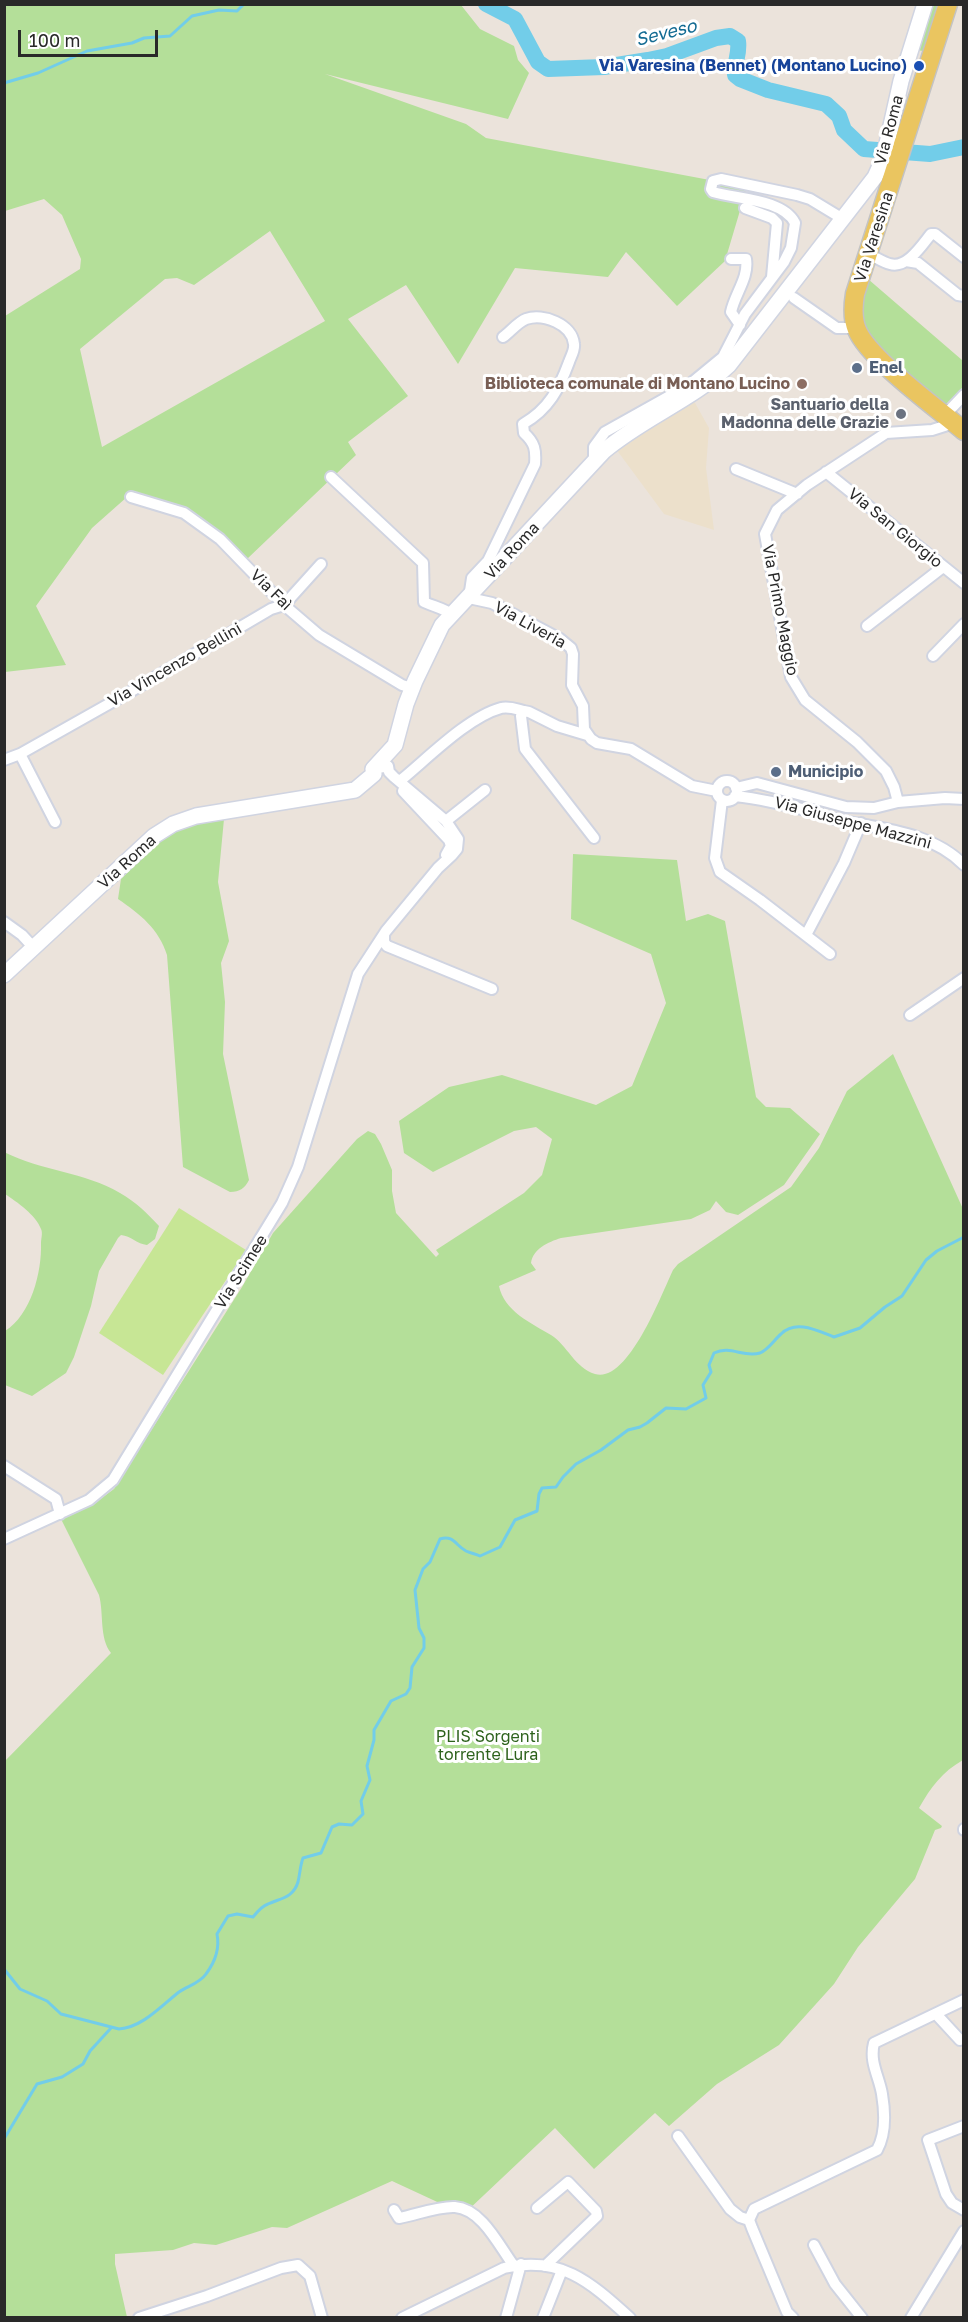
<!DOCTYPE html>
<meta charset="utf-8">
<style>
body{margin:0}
#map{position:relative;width:968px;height:2322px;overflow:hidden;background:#ebe3db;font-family:"Golos Text",sans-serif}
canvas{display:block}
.frame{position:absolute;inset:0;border:6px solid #292929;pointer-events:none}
.scale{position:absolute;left:18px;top:30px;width:140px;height:27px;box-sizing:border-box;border:3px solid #292929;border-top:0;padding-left:8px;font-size:18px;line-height:21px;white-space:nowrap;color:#292929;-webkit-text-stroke:4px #fff;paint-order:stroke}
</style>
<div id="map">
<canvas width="968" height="2322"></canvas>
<div class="frame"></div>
<div class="scale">100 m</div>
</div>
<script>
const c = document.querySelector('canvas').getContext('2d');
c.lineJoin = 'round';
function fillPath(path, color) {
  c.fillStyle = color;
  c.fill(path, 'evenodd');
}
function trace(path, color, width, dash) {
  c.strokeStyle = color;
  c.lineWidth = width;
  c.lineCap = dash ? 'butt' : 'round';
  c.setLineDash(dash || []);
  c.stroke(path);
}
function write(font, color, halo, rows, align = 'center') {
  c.font = font + ' "Golos Text",sans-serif';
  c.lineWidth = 6;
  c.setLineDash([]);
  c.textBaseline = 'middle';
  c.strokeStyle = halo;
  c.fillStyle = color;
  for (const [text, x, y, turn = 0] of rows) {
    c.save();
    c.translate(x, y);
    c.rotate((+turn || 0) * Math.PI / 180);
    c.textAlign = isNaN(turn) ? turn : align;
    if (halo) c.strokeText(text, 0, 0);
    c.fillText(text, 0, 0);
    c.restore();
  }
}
const education = new Path2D(`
 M694 401 709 428 706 468 714 530 664 514 616 449Z`);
const green = new Path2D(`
 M5 4 461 5 480 29 514 46 518 60 529 73 508 119 325 74 466 124 486 138 747 187 725 261 677 306 626 252 608 277 515 268 458 364 406 285 348 319 408 396 348 442 356 455 247 559 186 508 127 497 92 528 36 606 66 665 5 672V316L80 269 81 259 62 215 44 199 5 211ZM270 231 325 321 102 447 80 349 165 279 177 278 194 285Z
 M932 5H941L928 47 923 51 917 50Z
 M868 279 962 360 963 359V387L947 404 940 400C922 384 871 347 863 325 858 311 865 292 868 279Z
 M224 819 218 882 229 941 221 963 225 1002 223 1054 249 1180C245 1188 240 1192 230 1192L183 1167 167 955C159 929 140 914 118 899L121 879 174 827Z
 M573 854 677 860 686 921 708 914 725 921 756 1097 766 1107 790 1108 820 1134 784 1185 738 1215 726 1212 716 1201 710 1210 691 1219 561 1238C548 1242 533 1249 531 1263L536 1270 499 1286C504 1311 531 1323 551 1335 567 1345 575 1368 595 1374 628 1384 662 1293 673 1270L678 1264 791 1187 819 1148 847 1091 893 1054 963 1209V1760C942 1772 931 1787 919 1808L942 1826 941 1828 935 1830 915 1879 858 1947 834 1984 779 2045 717 2084 669 2126 655 2113 594 2169 555 2128 466 2212 446 2206 392 2181 287 2228 272 2227 216 2245 194 2243 173 2250 115 2254V2264L127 2317H5L4 1762 111 1653C99 1638 104 1613 99 1595L61 1519 92 1505 114 1489 242 1287 273 1233 357 1139 368 1131 375 1134 381 1144 392 1170V1191L396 1213 436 1257 439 1254 436 1250 524 1193 542 1175 552 1139 536 1127 514 1131 433 1172 404 1153 399 1121 449 1087 502 1075 596 1105 632 1086 666 1003 651 954 571 919Z
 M4 1152C41 1171 85 1172 120 1193 136 1202 147 1213 159 1226L155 1239 147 1245C137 1244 131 1236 121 1235L118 1238 99 1271 91 1306 74 1357 66 1373 32 1396 5 1385V1331C31 1315 42 1272 41 1243 41 1239 43 1233 41 1229 36 1215 17 1202 5 1194Z`);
const pitch = new Path2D(`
 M179 1208 246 1250 163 1375 99 1333Z`);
const stream = new Path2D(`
 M4 83 38 73 87 51 132 43 144 38 170 36 192 16 219 10 237 11 244 4
 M4 1969 20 1989 47 2001 61 2014 119 2029C143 2027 161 2006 179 1992 188 1986 200 1983 206 1974 215 1962 220 1949 217 1934L228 1916 237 1914 253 1917C257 1912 262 1906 268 1904 281 1898 293 1898 298 1882 300 1874 300 1866 303 1858L321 1853 332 1827 339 1824 352 1825 363 1814 361 1801 370 1780 367 1766 374 1740V1730L391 1701 406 1694 410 1688 412 1667 424 1648V1638L419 1628 415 1590 423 1569 430 1562 440 1539C454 1535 455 1545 466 1551 470 1553 476 1554 480 1556L500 1547 515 1520 537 1511 539 1494 542 1488 556 1487 563 1477 576 1464 601 1450 628 1430 640 1427 647 1423 666 1408 686 1409 706 1398 703 1385 711 1372 709 1365 714 1353C731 1345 743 1358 760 1353 769 1349 774 1340 781 1334 796 1319 818 1331 834 1337L860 1328 885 1307 902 1296 926 1260 937 1251 964 1237
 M4 2139 37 2084 62 2077 83 2064 90 2051 111 2028`);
const river = new Path2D(`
 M486 4 515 19 538 62 548 69 604 67 648 60 667 56 716 38 730 36 738 41C740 54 734 62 735 75L740 79 768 90 826 104 839 116 844 130 864 149 930 154 964 147`);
const street = new Path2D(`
 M745 208 772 218 777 223 772 277
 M868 254C876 257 882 262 890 264 907 269 922 245 931 234H935L964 257
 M731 259H746C749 278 735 293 731 312L740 325
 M906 261 918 263 958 295 964 296
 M794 298 837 328H855
 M503 337C510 332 518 322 526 319 543 313 572 324 574 344 575 350 571 356 569 362 559 389 549 409 523 424L524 433C535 443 536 450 535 464L488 561 472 578 469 598 492 603 560 639 571 648 573 654 572 685 583 706 584 729 591 739 597 743 631 749 692 786 717 791
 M945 415 964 395
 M594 462V447L605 432 689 385 723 357 745 314 784 262 791 248 795 223C783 199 736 199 713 192L711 189 713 181 721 179 797 195 810 199 843 219
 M736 469 797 494
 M826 472 964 583
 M331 477 423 563 424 602C435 607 443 608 453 615
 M131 497 184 513 220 539 284 605 319 635 402 685 412 688
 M867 626 943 567
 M933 656 964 624
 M587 735 557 726 529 712 524 711 521 716 525 749 594 838
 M20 754 55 822
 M4 760 20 754 130 692 271 609 284 605 321 564
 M401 780C428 758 468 717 501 708 509 706 516 709 524 711
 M717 791a10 10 0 1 1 20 0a10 10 0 1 1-20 0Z
 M736 788 757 783 846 807 874 808 898 802 945 798 964 799
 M403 791 449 840 451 846 446 855
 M735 796C762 799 787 805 813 812 821 815 830 818 839 820 882 829 932 832 964 865
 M722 800 715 858 720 872 760 900 830 954
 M898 802 894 787 886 771 857 742 805 700 791 677 765 534 777 510 807 485 886 433 932 430 954 423
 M446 821 485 790
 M4 922 22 935 34 948
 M806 935 844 863 861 823
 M384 936V942L387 946 492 989
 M910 1015 964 978
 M4 1466 56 1499 60 1514
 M4 1539 89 1500 113 1480 282 1203 298 1167 358 974 386 931 438 868 452 855 457 849 458 839 446 821 394 777 389 772 388 766 373 769
 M964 1829V1830
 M936 2014 960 2040 964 2039
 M964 2126 928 2140 946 2194 952 2203 964 2210
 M678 2136 730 2209 740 2217 749 2220
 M537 2208 568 2182 596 2211 597 2216 545 2266
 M394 2210 399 2218C416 2215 438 2206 455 2207 482 2209 499 2246 514 2266
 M814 2245 835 2284 862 2318
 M139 2318 207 2296 281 2268 298 2265 310 2276 322 2318
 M402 2318 504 2268C561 2255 590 2282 630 2318
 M506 2318 521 2264
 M543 2318 562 2270
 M793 2318 787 2312 752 2228 749 2220 754 2209 877 2150C886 2134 885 2112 882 2094 879 2076 869 2062 874 2043L964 2000
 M911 2318 964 2231`);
const secondary = new Path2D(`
 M4 975 154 836 173 824 196 816 355 790 374 774 373 769 395 745 406 704 415 681 442 625 604 451C643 418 692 400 729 365L875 177 884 157 901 81 925 4`);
const primary = new Path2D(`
 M948 4 855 294C853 306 852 318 857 330 869 359 937 408 964 431`);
const markers = [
 [919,66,6,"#1a4fb4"],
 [857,368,6,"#5c6f8a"],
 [802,384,6,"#8d6e63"],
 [901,414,6,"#6b7280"],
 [776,772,6,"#5c6f8a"]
];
const transitNames = [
 ["Via Varesina (Bennet) (Montano Lucino)",907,66]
];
const streetNames = [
 ["Via Roma",889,130,-75],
 ["Via Varesina",874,237,-72],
 ["Via San Giorgio",895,528,39],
 ["Via Roma",512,551,-47],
 ["Via Faì",271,590,44],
 ["Via Primo Maggio",780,610,79],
 ["Via Liveria",530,625,29],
 ["Via Vincenzo Bellini",175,665,-30],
 ["Via Giuseppe Mazzini",853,823,15],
 ["Via Roma",127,862,-42],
 ["Via Scimee",241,1272,-58]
];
const serviceNames = [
 ["Enel",869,368],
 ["Municipio",788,772]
];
const educationNames = [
 ["Biblioteca comunale di Montano Lucino",790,384]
];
const worshipNames = [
 ["Santuario della",889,405],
 ["Madonna delle Grazie",889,423]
];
const parkNames = [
 ["PLIS Sorgenti",488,1737],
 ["torrente Lura",488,1755]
];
const waterNames = [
 ["Seveso",666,33,-14]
];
fillPath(education, '#ece0cb');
fillPath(green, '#b4df99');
fillPath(pitch, '#c7e695');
trace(stream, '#72cde9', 3);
trace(river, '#72cde9', 16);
trace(street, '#d0d4e1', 14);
trace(secondary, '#d0d4e1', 18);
trace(primary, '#c3c3c3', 21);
trace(street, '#fff', 10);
trace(secondary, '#fff', 15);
trace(primary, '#eac560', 18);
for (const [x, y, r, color] of markers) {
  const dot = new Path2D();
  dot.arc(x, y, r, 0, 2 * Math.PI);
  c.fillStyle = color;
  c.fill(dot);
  trace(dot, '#fff', 2);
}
write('bold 16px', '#164399', '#fff', transitNames, 'right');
write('16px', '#292929', '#fff', streetNames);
write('bold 16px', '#4e5e75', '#fff', serviceNames, 'left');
write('bold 16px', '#785e54', '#fff', educationNames, 'right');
write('bold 16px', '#5b616d', '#fff', worshipNames, 'right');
write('16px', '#2d621c', '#fff', parkNames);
write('italic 18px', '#136b93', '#fff', waterNames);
</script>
